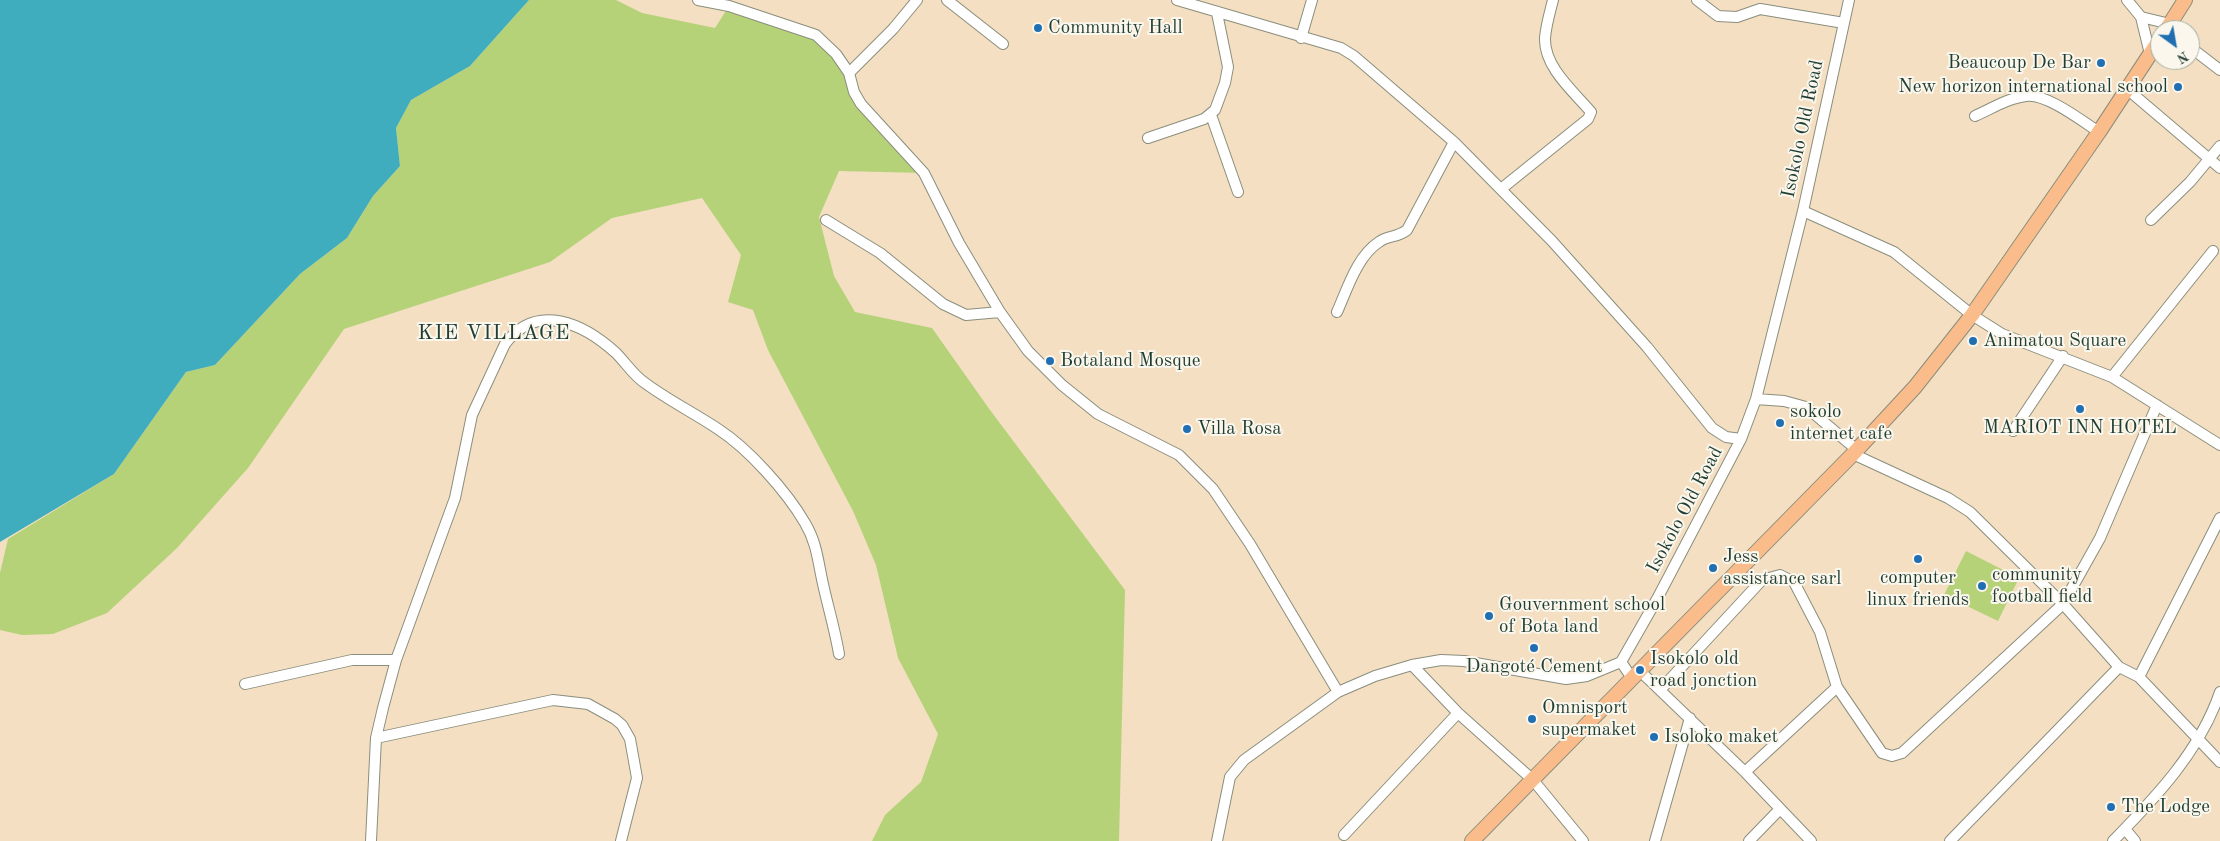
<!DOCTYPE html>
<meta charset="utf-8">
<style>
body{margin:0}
#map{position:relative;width:2220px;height:841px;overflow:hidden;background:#f4dfc3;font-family:"Old Standard TT",serif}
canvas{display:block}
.north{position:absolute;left:2150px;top:20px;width:50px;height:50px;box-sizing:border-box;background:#fbf7ec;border:1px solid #a3ada2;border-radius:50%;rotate:148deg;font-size:14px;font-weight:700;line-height:20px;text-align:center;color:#1f3d34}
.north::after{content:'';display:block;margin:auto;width:18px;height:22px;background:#1f6fb2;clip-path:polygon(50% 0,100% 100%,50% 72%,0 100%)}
</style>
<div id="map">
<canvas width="2220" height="841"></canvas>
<div class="north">N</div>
</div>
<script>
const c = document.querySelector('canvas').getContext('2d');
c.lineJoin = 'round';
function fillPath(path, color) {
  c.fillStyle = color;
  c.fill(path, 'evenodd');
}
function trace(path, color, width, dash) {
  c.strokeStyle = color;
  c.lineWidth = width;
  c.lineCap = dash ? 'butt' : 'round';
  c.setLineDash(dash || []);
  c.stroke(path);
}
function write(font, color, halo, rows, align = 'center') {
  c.font = font + ' "Old Standard TT",serif';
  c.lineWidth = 4;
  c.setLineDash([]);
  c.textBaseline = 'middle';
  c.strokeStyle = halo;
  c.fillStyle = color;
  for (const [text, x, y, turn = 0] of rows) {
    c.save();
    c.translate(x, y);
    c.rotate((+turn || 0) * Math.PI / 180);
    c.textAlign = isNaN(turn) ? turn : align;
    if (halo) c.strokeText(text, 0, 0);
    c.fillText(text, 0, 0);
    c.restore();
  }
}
const green = new Path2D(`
 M529 0H616L642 13 715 28 729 6 816 35 854 86 856 96 924 173 839 171 819 217 834 276 855 312 932 328 990 410 1125 590 1119 841H872L885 815 921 782 938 734 898 658 876 565 853 511 768 350 753 310 728 302 741 255 702 198 612 218 550 262 344 329 248 468 177 548 107 613 53 634 22 635 0 630V573L8 539 114 474 186 372 215 365 300 274 347 238 373 196 400 166 396 128 411 100 470 66Z
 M1966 551 2019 578 1998 621 1944 595Z`);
const water = new Path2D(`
 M0 0H529L470 66 411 100 396 128 400 166 373 196 347 238 300 274 215 365 186 372 114 474 0 542Z`);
const minor = new Path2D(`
 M698 0 729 6 816 35 836 54 849 73
 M917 0 893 29 849 73 854 92 861 104 924 173 959 243 1000 312 1028 351 1062 385 1098 414 1179 455 1213 489 1250 544 1338 692
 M947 0 1003 44
 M1177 0 1341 48 1354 56 1454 142 1552 241 1647 347 1712 428 1726 437 1741 439
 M1697 0 1718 16 1737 17 1760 9 1844 23
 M2127 0 2141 17 2150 54
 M2141 17 2170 24
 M1301 38 1312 0
 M2190 47 2220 70
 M2127 89 2220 168
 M1211 115 1238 192
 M1975 116C1991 109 2008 98 2026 96 2046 93 2082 121 2099 132
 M1148 138 1204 119 1215 110 1225 83 1228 67 1217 13
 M1501 189 1588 119 1591 112C1573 91 1544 67 1545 38 1546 25 1550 12 1553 0
 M1803 211 1894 252 1972 315 2002 334 2112 377 2220 445
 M826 220 880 253 943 304 966 315 1000 312
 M2151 220 2190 182 2220 146
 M1337 312C1347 290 1357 256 1379 242 1388 235 1397 238 1407 230L1454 142
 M2112 377 2213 251
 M1756 399 1784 401 1806 407 1857 450
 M2013 431 2063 356
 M1853 454 1948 498 1970 512 2063 604 2119 667 2139 677 2220 762
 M1621 662 1632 678
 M1412 665 1458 713 1533 780 1583 841
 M1640 671 1745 772 1811 841
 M2139 677 2220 518
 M245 684 352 660H396
 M1837 687 1882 753 1892 756 1902 753 2063 604 2100 538 2157 405
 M1661 689 1762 580 1780 575 1794 582 1820 632 1837 687 1745 772
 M376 738 553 700 588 704 615 719 622 725 630 739 637 778 621 841
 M2125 829 2135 841
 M1344 835 1458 713
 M371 841 376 738 383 708 396 660 455 498 472 415 505 344C537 301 584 324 616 353 626 363 633 375 645 383 668 400 694 413 718 429 749 449 787 492 805 523 817 543 818 562 823 584 828 607 835 630 839 654
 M1217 841 1230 777 1244 760 1338 692 1375 676 1412 665 1441 660 1464 661 1566 679 1587 676 1621 662 1657 599 1741 439 1756 399 1803 211 1849 0
 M1655 841 1690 718
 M1749 841 1780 809
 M1950 841 2119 667
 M2113 841C2156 797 2200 751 2220 692`);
const highway = new Path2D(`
 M2166 30 2185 0
 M1472 841 1853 454 1915 387 1972 315 2099 132 2160 39`);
const markers = [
 [1038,28,5,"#1f6fb2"],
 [2101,63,5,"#1f6fb2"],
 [2178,87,5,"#1f6fb2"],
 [1973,341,5,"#1f6fb2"],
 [1050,361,5,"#1f6fb2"],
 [2080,409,5,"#1f6fb2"],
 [1780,423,5,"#1f6fb2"],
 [1187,429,5,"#1f6fb2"],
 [1918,559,5,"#1f6fb2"],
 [1713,568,5,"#1f6fb2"],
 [1982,586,5,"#1f6fb2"],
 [1489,616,5,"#1f6fb2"],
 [1534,648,5,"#1f6fb2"],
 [1640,670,5,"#1f6fb2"],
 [1532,719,5,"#1f6fb2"],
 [1654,737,5,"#1f6fb2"],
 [2111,807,5,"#1f6fb2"]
];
const poiNames = [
 ["Community Hall",1048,28],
 ["Beaucoup De Bar",2091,63,"right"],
 ["New horizon international school",2168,87,"right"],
 ["Animatou Square",1983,341],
 ["Botaland Mosque",1060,361],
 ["sokolo",1790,412],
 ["internet cafe",1790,434],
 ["MARIOT INN HOTEL",2080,428,"center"],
 ["Villa Rosa",1197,429],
 ["Jess",1723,557],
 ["assistance sarl",1723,579],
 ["community",1992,575],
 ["football field",1992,597],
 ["computer",1918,578,"center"],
 ["linux friends",1918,600,"center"],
 ["Gouvernment school",1499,605],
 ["of Bota land",1499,627],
 ["Isokolo old",1650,659],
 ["road jonction",1650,681],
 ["Dangoté Cement",1534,667,"center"],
 ["Omnisport",1542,708],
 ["supermaket",1542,730],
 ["Isoloko maket",1664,737],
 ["The Lodge",2121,807]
];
const streetNames = [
 ["Isokolo Old Road",1803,129,-78],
 ["Isokolo Old Road",1685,510,-62]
];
const quarterNames = [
 ["KIE VILLAGE",494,333]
];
fillPath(green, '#b5d278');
fillPath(water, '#3fadbd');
trace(minor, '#8a8e7c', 12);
trace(highway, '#8a8e7c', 16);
trace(minor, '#fff', 10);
trace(highway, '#f9bc8a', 14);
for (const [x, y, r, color] of markers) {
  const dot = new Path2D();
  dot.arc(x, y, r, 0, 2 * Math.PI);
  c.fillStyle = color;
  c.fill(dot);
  trace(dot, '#fbf7ec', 2);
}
write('19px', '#1f3d34', '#fbf7ec', poiNames, 'left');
write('19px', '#1f3d34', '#fbf7ec', streetNames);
c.letterSpacing = '1px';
write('21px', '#1f3d34', '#fbf7ec', quarterNames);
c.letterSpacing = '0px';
</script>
